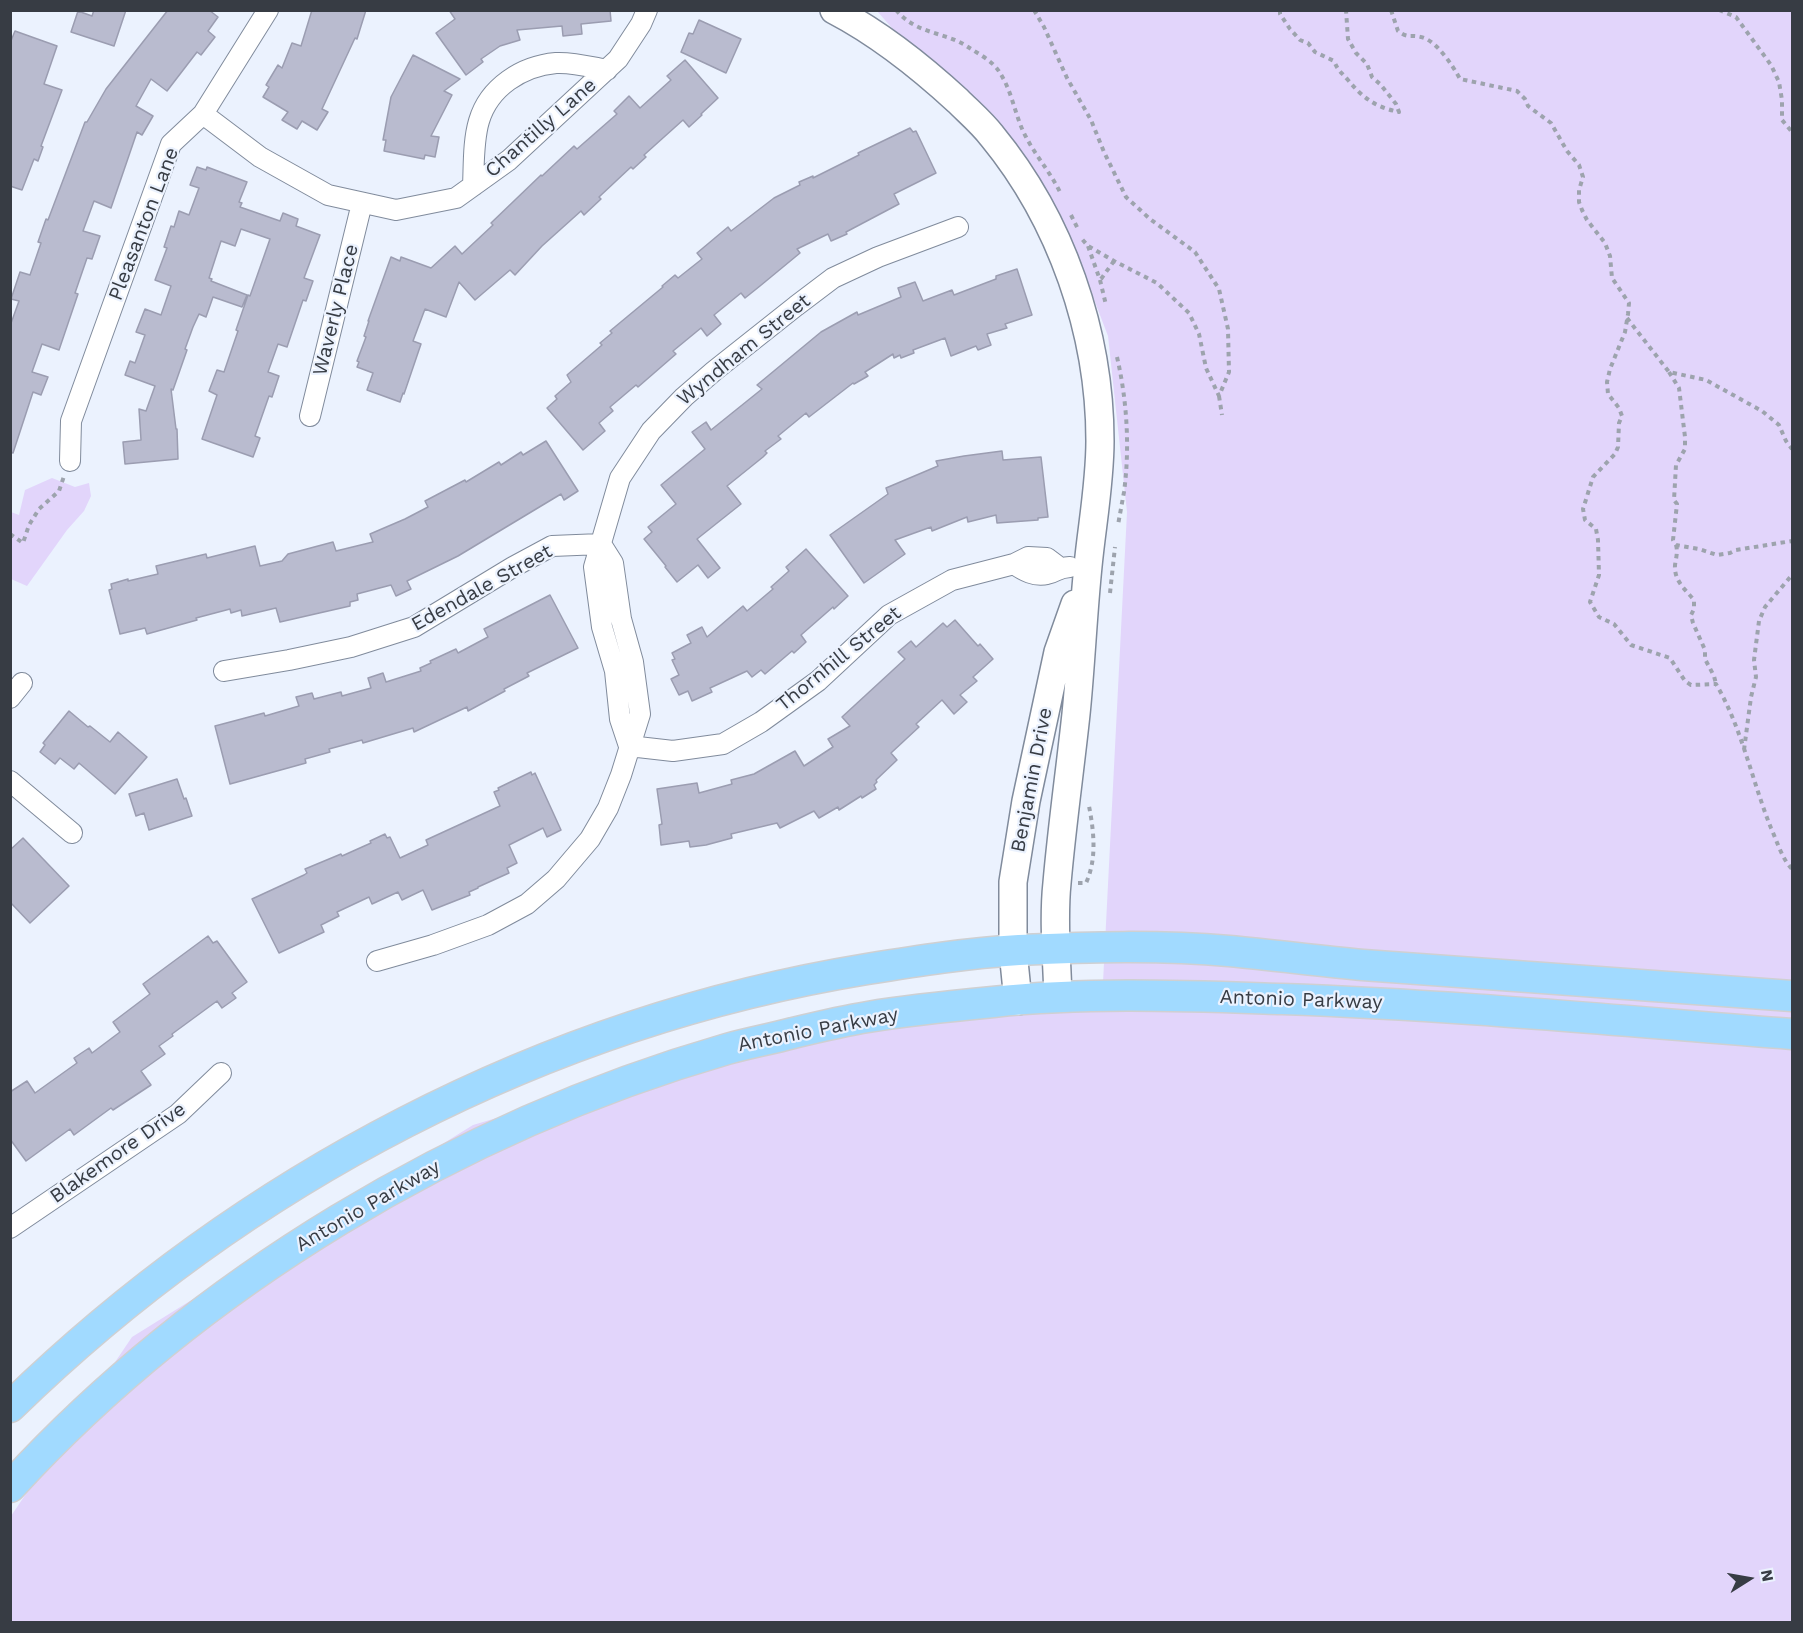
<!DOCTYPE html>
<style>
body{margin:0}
#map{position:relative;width:1803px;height:1633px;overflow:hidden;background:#ebf2fe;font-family:"Work Sans",sans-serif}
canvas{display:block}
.frame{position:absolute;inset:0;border:12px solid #373c44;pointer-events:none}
.north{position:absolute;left:1719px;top:1549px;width:60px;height:60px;-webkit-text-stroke:4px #ebf2fe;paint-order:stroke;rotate:79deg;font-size:16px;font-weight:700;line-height:24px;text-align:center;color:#373c44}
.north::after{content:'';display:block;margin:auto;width:21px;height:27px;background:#373c44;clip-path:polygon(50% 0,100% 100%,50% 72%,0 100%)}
</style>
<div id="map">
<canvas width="1803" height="1633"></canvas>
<div class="frame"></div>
<div class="north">N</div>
</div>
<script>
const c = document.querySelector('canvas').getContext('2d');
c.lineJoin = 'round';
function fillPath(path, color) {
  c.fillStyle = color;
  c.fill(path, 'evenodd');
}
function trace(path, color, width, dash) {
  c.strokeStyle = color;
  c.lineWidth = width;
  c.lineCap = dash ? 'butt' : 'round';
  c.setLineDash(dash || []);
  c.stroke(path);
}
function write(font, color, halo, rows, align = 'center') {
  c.font = font + ' "Work Sans",sans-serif';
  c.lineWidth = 4.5;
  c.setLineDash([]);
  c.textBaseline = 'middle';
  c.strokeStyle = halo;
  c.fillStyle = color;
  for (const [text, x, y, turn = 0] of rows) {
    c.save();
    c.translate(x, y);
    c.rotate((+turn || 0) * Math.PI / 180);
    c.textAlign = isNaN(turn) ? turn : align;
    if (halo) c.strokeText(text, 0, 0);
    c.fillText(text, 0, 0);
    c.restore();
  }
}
const green = new Path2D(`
 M877 11H1792V1622H11V1516L132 1337 473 1125 864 1008 1102 1002 1127 512 1108 336 1066 226Z
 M52 478 75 487 89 483 91 496 84 511 67 530 27 586 11 579V512L19 515 25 490Z`);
const building = new Path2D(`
 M94 10H126L114 46 71 32 78 11 92 16Z
 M168 10H209L218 17 208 31 215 37 201 55 197 52 167 91 151 79 136 106 153 116 142 135 137 132 111 208 94 201 83 231 100 236 92 259 87 258 75 293 78 294 59 350 42 344 32 372 48 377 41 395 33 392 13 453 10 452V326L19 301 11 299 20 272 30 275 41 243 38 242 46 219 48 220 85 122H87L106 89Z
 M312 10H366L357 39 355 38 322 109 328 112 317 130 302 121 297 129 282 120 288 112 263 97 269 87 266 85 278 65 282 68 292 43 301 46Z
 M449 10H610L611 21 581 24 582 34 563 36 562 26 517 30 520 40 500 46 481 59 483 62 466 75 436 33 455 19Z
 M699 20 741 39 726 73 681 52 689 33 693 34Z
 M15 31 57 46 44 84 62 90 41 146 43 147 38 161 34 159 22 190 10 186V43Z
 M413 55 460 79 444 91 452 95 431 136 439 137 435 157 425 155 424 159 384 151 386 140H383L391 97Z
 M685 60 718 98 701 114 702 115 689 127 683 120 644 155 646 157 633 169 631 167 599 197 601 199 584 215 581 211 542 246 515 275 510 270 475 300 459 282 446 317 425 309 413 341 421 344 404 394 403 393 400 402 367 390 373 373 357 367 359 362 357 361 366 337 364 336 369 321H368L391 257 400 261 401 257 431 268 455 246 462 254 493 225 491 223 541 175 542 176 574 146 577 149 617 114 614 111 629 96 640 108 671 80 667 76Z
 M910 128 913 132 916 131 936 173 894 194 899 204 846 232 847 234 831 241 828 234 797 249 800 253 760 286 745 298 741 293 714 315 721 324 707 336 701 328 673 351 676 354 638 387 636 385 610 407 613 411 599 423 605 431 583 450 547 408 557 399 555 396 571 382 567 375 602 345 600 343 612 333 610 331 663 287 662 286 675 275 678 278 702 259 697 253 728 227 731 231 774 198 800 185 799 182 813 176V178L859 155 858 153Z
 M197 167 206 170 207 167 247 182 239 202 242 203 240 207 280 221 283 213 298 219 296 226 320 235 304 278 313 281 306 301 303 300 287 347 278 344 268 372 279 376 272 397 269 396 255 436 260 438 253 457 202 439 217 395 209 391 217 370 224 372 238 331 236 330 248 295 250 296 270 239 241 229 235 246 221 241 209 278 212 279 211 281 247 295 242 307 213 297 206 317 199 314 193 327 185 349 187 350 173 390 171 389 176 429H177L178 459 125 464 123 442 141 440 139 409 146 411 155 386 125 375 130 361 135 363 145 335 136 332 145 309 161 315 171 286 155 280 167 248 164 247 171 226 174 227 179 211 189 215 199 188 190 185Z
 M1017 269 1032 315 1005 324 1007 328 987 334 991 345 978 350 976 346 951 356 945 338 913 350 914 353 901 358 900 355 894 358 893 354 865 372 868 376 854 384 853 383 809 417 806 413 778 436 781 439 765 451 767 453 763 457 727 486 741 504 697 539 720 568 708 578 698 565 677 582 665 567 666 566 644 539 652 532 648 527 676 504 661 485 705 449 692 432 706 422 711 430 762 389 757 385 821 332 857 312 858 315 901 297 898 288 915 282 923 301 952 290 954 295 996 279V276Z
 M546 441 578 491 564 500 561 494 458 556 407 581 411 589 396 596 391 585 357 594 358 600 350 602V606L280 622 276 608 242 616 241 610 231 613 230 609 196 618 197 620 147 634 145 628 120 634 109 590 112 589 111 584 128 579V581L158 574 156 566 206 554 207 558 255 546 260 566 282 561 288 554 333 542 336 551 373 542 370 534 405 519 428 507 425 501 465 480 466 482 499 462 501 465 521 452 523 455Z
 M1002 451 1003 460 1041 457 1048 517 1038 518V520L997 523 996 515 968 522 967 517 932 531 931 527 895 540 905 554 864 583 830 535 888 494 886 488 938 466 936 461 964 456Z
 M806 549 848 596 834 609 833 607 801 635 806 642 794 653 792 651 765 674 761 670 752 677 747 671 710 688 712 692 692 701 688 691 679 695 671 679 679 675 672 660 675 659 672 653 691 643 687 635 702 627 707 637 743 606 747 611 773 589 771 587 789 571 786 567Z
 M550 595 578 648 527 673 529 676 504 689 505 691 468 711 467 707 414 732 413 728 363 743 362 740 329 749 330 752 305 759 306 763 230 784 215 726 264 713 265 716 299 706 296 697 312 693 314 699 341 692 342 696 371 688 368 678 383 673 386 682 421 671 420 668 431 663 430 661 456 649 458 653 488 637 484 629Z
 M955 620 978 646 980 644 993 659 973 677 977 681 960 695 967 702 954 714 942 700 916 724 919 727 891 753 897 760 876 780 877 782 874 785 876 789 862 798 861 796 839 810 838 807 819 818 814 811 780 828 777 823 731 834 732 838 706 845 690 847 689 841 661 845 659 825 662 824 657 789 697 783 699 793 732 784 731 780 754 774 795 751 804 766 833 747 828 739 850 726 842 717 905 659 898 652 911 641 916 647 943 623 947 627Z
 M69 711 88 727 90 726 110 742 118 732 147 757 115 794 79 763 74 769 60 758 55 764 40 752 45 745 43 743Z
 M531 772 532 775 535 773 561 830 547 837 543 828 509 845 517 863 507 868 509 873 478 887V888L469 892 470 895 432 910 423 890 402 900 398 892 372 904 369 897 337 912 339 916 321 925 324 932 279 953 252 899 304 875 307 873 305 869 341 854 342 856 371 843 370 841 385 834 387 838 390 837 400 858 428 845 426 840 500 806 494 792 499 790 498 788Z
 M177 779 184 799 186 798 192 816 149 830 144 813 136 816 129 794Z
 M23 838 69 886 30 923 10 902V850Z
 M208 936 213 943 217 941 247 982 232 993 236 998 222 1008 217 1001 172 1034 173 1036 159 1046 165 1054 141 1071 151 1085 113 1110 111 1108 74 1135 70 1129 26 1161 10 1139V1092L27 1081 35 1093 77 1063 74 1058 89 1048 92 1053 120 1032 113 1022 150 994 143 984Z`);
const path = new Path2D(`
 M896 10C917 35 944 31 968 47 979 54 994 62 1000 73 1013 93 1015 117 1026 137 1036 156 1050 172 1060 192
 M1034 10 1044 27 1067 78 1091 120 1104 152 1126 197 1150 219 1195 252 1219 289 1228 329 1229 372 1219 396 1206 368 1199 334 1189 313 1157 283 1114 261 1088 246 1082 239
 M1280 10V14L1290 29 1300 40 1308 43 1315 52 1334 61C1338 71 1341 72 1348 80 1363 98 1375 107 1399 112L1396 104 1380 84 1372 77 1367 64 1356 53 1348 39 1346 10
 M1391 10 1398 31C1409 39 1410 34 1421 37 1436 40 1453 66 1460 79L1517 91 1525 99 1528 106 1551 123 1567 151 1579 165 1583 177 1579 190V202L1582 210 1587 220 1605 243 1610 256 1612 278 1629 303 1628 314 1625 332 1610 369 1607 382 1608 394 1619 408 1622 416 1619 423 1618 447 1615 454 1593 477 1583 509 1585 520 1596 529 1598 540 1599 575 1590 602 1599 617 1614 624 1631 645 1670 658 1685 681 1691 685 1716 684C1742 728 1752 781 1771 828 1777 841 1782 859 1792 869
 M1719 10 1736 17 1771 65 1779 82 1782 100V120L1792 132
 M1071 215 1078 229
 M1088 246 1100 280 1106 305
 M1101 279 1114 261
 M1627 318 1669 372 1706 380 1762 411 1779 425 1786 441 1792 449
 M1117 357C1127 400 1130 448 1124 492 1122 503 1120 514 1118 525
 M1669 372 1679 388 1685 437V449L1676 465 1674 500 1677 504 1673 540 1676 545 1699 549 1717 555 1730 553 1736 550 1792 541
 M1219 396 1222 415
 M10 534 23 543 29 525 39 509 59 491 64 476
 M1676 545C1678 552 1676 558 1675 565 1674 581 1685 589 1694 600V609L1691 615 1693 623 1705 650V659L1714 676 1716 684
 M1110 593 1115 547
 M1744 750 1751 697 1756 677 1754 660 1759 621 1765 607 1792 575
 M1078 883H1086C1097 859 1094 832 1089 806`);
const minor = new Path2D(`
 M203 114 260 157 328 195 396 210 456 198 509 160 618 59 641 24 647 10
 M473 186C474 165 473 141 479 121 489 87 522 66 556 63 573 62 591 67 607 70
 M310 416 362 203
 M70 461 71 421 171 144 203 114 268 10
 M1014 564C1024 571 1035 577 1047 574 1057 572 1056 568 1070 567
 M224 671 289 660 351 647 414 627 513 567 552 546 601 544
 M10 698 22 683
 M629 746 620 719 615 671 602 627 594 567 620 478 651 431 684 397 714 371 796 306 833 278 878 257 958 227
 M629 746 673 751 723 744 761 722 818 681 889 615 952 580 1014 564 1028 557 1047 558 1059 567
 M10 781 72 833
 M377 961 433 945 488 925 527 904 556 879 590 839 608 808 621 775 640 714 633 662 621 619 613 563 601 544
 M10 1228 178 1114 221 1073`);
const secondary = new Path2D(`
 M834 10C880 34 920 66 958 101 969 112 982 123 992 136 1061 220 1100 332 1100 441 1100 483 1092 525 1088 566 1083 615 1081 665 1076 714 1070 770 1062 826 1057 883 1053 921 1057 960 1058 998
 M1018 1001 1013 951V882L1026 801 1058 652 1075 604`);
const primary = new Path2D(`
 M10 1407C244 1179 544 1022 867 969 917 961 968 953 1019 950 1088 947 1160 945 1229 951 1274 955 1318 961 1363 965 1506 975 1649 985 1792 996
 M10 1487C199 1281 460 1126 727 1049 748 1043 771 1039 793 1033 818 1027 843 1021 868 1017 909 1010 951 1006 993 1002 1088 992 1186 996 1282 999 1453 1005 1622 1021 1792 1034`);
const streetNames = [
 ["Chantilly Lane",541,128,-41],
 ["Pleasanton Lane",144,224,-69],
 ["Waverly Place",336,310,-76],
 ["Wyndham Street",744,350,-39],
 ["Edendale Street",482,588,-29],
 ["Thornhill Street",839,659,-39],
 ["Benjamin Drive",1032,780,-79],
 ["Antonio Parkway",1301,1000,2],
 ["Antonio Parkway",818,1030,-11],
 ["Blakemore Drive",118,1153,-35],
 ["Antonio Parkway",368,1206,-30]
];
fillPath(green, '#e2d5fb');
fillPath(building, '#b9bbcf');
trace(building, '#9b9db1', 1.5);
trace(minor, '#808b9c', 22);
trace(secondary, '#808b9c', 30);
trace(primary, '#cfd0d2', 33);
trace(path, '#9da3ad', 4, [4.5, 4.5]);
trace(minor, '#fff', 20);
trace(secondary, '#fff', 27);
trace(primary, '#a1daff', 30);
write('20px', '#373c44', '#ebf2fe', streetNames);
</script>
